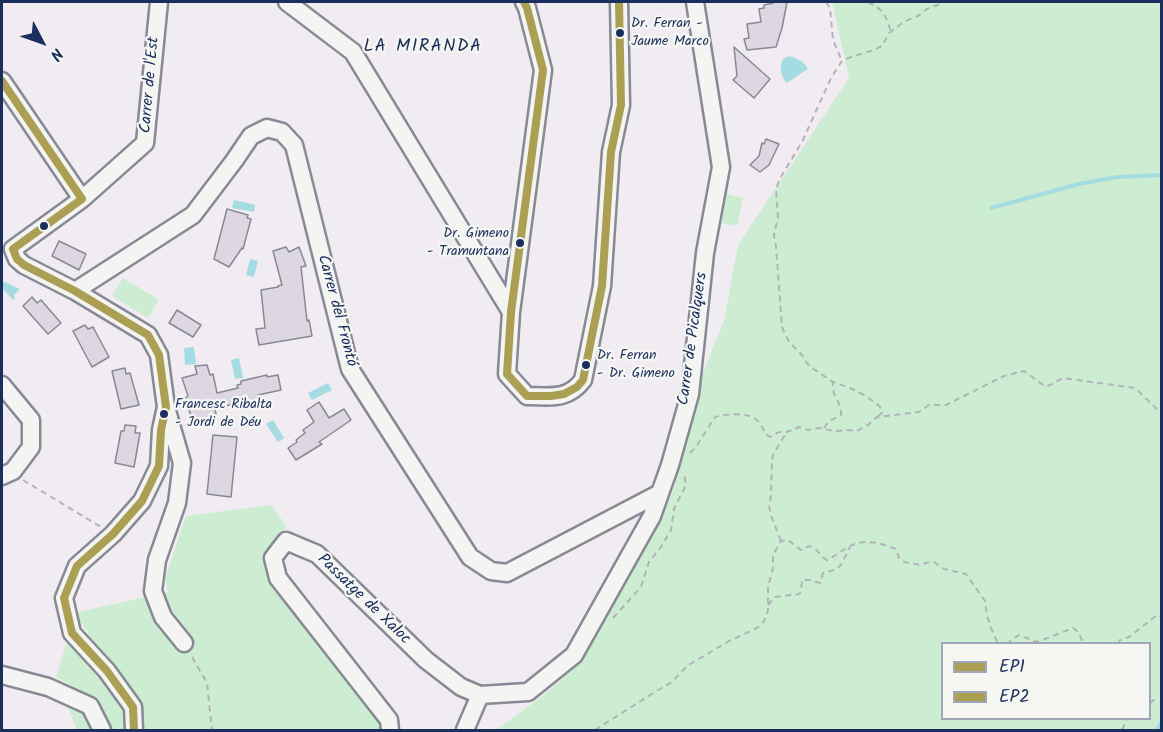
<!DOCTYPE html>
<meta charset="utf-8">
<style>
body{margin:0}
#map{position:relative;width:1163px;height:732px;overflow:hidden;background:#f1ecf1;font-family:Kalam,sans-serif}
canvas{display:block}
.frame{position:absolute;inset:0;border:3px solid #1b2f5e;pointer-events:none}
.legend{position:absolute;left:941px;top:642px;width:210px;height:78px;box-sizing:border-box;background:#f6f6f2;border:2px solid #9ea6b7;margin:0;padding:8px 10px;list-style:none;font-size:18px;color:#1b2f5e}
.legend li{display:flex;align-items:center;gap:12px;height:30px}
.legend b{width:30px;border:2px solid #9ea6b7}
.north{position:absolute;left:12px;top:12px;width:60px;height:60px;-webkit-text-stroke:4px #f6f6f2;paint-order:stroke;rotate:131deg;font-size:16px;font-weight:700;line-height:24px;text-align:center;color:#1b2f5e}
.north::after{content:'';display:block;margin:auto;width:21px;height:27px;background:#1b2f5e;clip-path:polygon(50% 0,100% 100%,50% 72%,0 100%)}
</style>
<div id="map">
<canvas width="1163" height="732"></canvas>
<div class="frame"></div>
<ul class="legend">
<li><b style="height:8px;background:#ab9f54"></b>EP1</li>
<li><b style="height:8px;background:#ab9f54"></b>EP2</li>
</ul>
<div class="north">N</div>
</div>
<script>
const c = document.querySelector('canvas').getContext('2d');
c.lineJoin = 'round';
function fillPath(path, color) {
  c.fillStyle = color;
  c.fill(path, 'evenodd');
}
function trace(path, color, width, dash) {
  c.strokeStyle = color;
  c.lineWidth = width;
  c.lineCap = dash ? 'butt' : 'round';
  c.setLineDash(dash || []);
  c.stroke(path);
}
function write(font, color, halo, rows, align = 'center') {
  c.font = font + ' Kalam,sans-serif';
  c.lineWidth = 4.5;
  c.setLineDash([]);
  c.textBaseline = 'middle';
  c.strokeStyle = halo;
  c.fillStyle = color;
  for (const [text, x, y, turn = 0] of rows) {
    c.save();
    c.translate(x, y);
    c.rotate((+turn || 0) * Math.PI / 180);
    c.textAlign = isNaN(turn) ? turn : align;
    if (halo) c.strokeText(text, 0, 0);
    c.fillText(text, 0, 0);
    c.restore();
  }
}
const green = new Path2D(`
 M832 2H1161V730H496L541 697 577 666 646 548 673 492 698 385 724 321 738 245 849 78ZM942 644H1150V718H942Z
 M726 194 743 198 737 226 720 223Z
 M123 278 159 300 148 318 112 296Z
 M271 505 287 527 273 539 270 566 380 715 385 730H77L66 702 71 685 56 677 67 642 78 654 88 632 74 613 168 592 165 578 186 516Z`);
const water = new Path2D(`
 M790 56C797 59 805 62 808 69 802 72 790 82 786 83 781 75 778 66 784 58Z
 M234 200 255 205 254 212 232 208Z
 M250 259 258 261 254 277 246 275Z
 M5 282 20 289 14 295 15 298 13 300 2 288V283Z
 M194 347 196 364 185 365 184 348Z
 M239 358 243 378 235 379 231 360Z
 M328 383 332 390 312 400 308 393Z
 M273 420 284 438 278 442 266 424Z`);
const stream = new Path2D(`
 M991 208 1079 184 1117 177 1162 175
 M1157 730 1162 721`);
const building = new Path2D(`
 M773 2H787L782 28 776 47 747 50 744 39 749 38 747 24 761 22 759 9 764 8V5L773 3Z
 M734 47 770 79 754 98 733 80 737 76Z
 M766 139 779 144 769 165 760 172 750 165 759 156 762 143 764 144Z
 M227 209 248 215 247 218 251 219 243 249 242 248 229 267 214 259Z
 M59 241 86 254 79 270 52 256Z
 M286 247 289 252 299 247 306 266 301 267 307 321 309 320 312 336 259 345 256 329 265 328 261 290 278 287V286L282 285 273 251Z
 M32 297 37 303 41 300 61 323 48 334 23 306Z
 M177 310 201 325 193 337 169 323Z
 M85 325 88 329 93 327 109 357 92 367 73 331Z
 M207 365 210 375 213 374 217 393 238 388 237 385 241 384V381L267 375V377L278 375 281 390 258 395 260 404 241 408 240 402 215 409 216 414 210 416 211 418 195 422 192 419 185 398 188 396 182 378 197 374 195 366Z
 M125 368 126 374 130 373 139 405 121 409 112 371Z
 M319 402 329 418 344 409 351 420 319 442 322 444 296 460 288 448 297 442 296 440 305 433 303 430 314 422 307 410Z
 M125 425 136 426 135 433H140L134 467 115 463 121 431H124Z
 M213 435 237 437 231 497 207 494Z`);
const path = new Path2D(`
 M826 2 830 8 833 40 842 61
 M868 2C885 11 885 14 891 32
 M878 416 882 413V409L877 404 864 395 850 388 833 382 812 368 805 361 802 355 789 342 782 327 776 246 774 235 778 217 776 190 779 180 802 142 831 78 842 61 851 57 874 50 882 46 889 33 901 24 910 19 918 16 927 9 945 2
 M824 428 828 422 841 415C842 401 831 397 833 382
 M690 453 696 447 715 417C727 414 749 411 759 422 764 428 762 432 770 437L779 432H787L799 427 808 430 818 428 835 431 847 430 857 431 868 425 877 417 919 412 929 405H946L1004 376 1024 371 1046 387 1063 378 1135 388 1162 414
 M23 480 101 527
 M781 541 772 518 769 506 771 495 772 460 773 455 786 433
 M768 605 775 597 799 594 801 592 802 580H810L820 583 823 573C844 569 841 563 850 547
 M613 618 641 587 649 562 661 547 671 530 674 509 686 485 684 472
 M1006 644 1019 635 1037 642 1073 628 1078 632 1084 644
 M1118 644 1120 640 1129 637 1157 615 1162 618
 M192 657 207 683 212 730
 M1150 703 1156 698
 M1083 719V718
 M595 730 655 692 672 682 687 666 729 641 757 628 764 621 768 611V587L773 568V555L781 541 788 540 801 550C816 540 816 554 827 560 835 556 841 551 848 547 864 538 880 543 896 549L899 558 904 562 921 565 926 563 934 562 944 569 966 574 985 601 987 615 991 628 998 644
 M1122 730 1127 718`);
const street = new Path2D(`
 M287 2 353 52 511 312
 M524 2 527 8 543 70 511 312 507 374 527 396C550 396 567 401 583 380L602 286 611 152 621 105 619 2
 M2 81 82 199
 M75 291 193 215 234 161 251 136 267 128 282 132 294 145 350 369 470 557 491 571 507 573 660 493
 M2 385 31 420V447L13 471 2 476
 M167 411 182 463 177 503 157 560 153 591 163 617 184 643
 M2 675 48 687 90 706 102 730
 M134 730 133 707 107 671 72 633 64 598 77 566 113 534 142 501 159 466 161 430 166 407 159 355 148 335 75 291 24 265 17 259 13 249 82 199 145 143 159 2
 M390 730 389 720 278 578 273 558 286 541 317 554 426 660 461 687 480 695 528 692 574 655 652 516 670 465 690 394 705 253 721 167 695 2
 M465 730 480 695`);
const bus1 = new Path2D(`
 M524 2 527 8 543 70 511 312 507 374 527 396H551L564 394 577 387 583 380 602 286 611 152 621 105 619 2`);
const bus2 = new Path2D(`
 M2 81 82 199 13 249 17 259 24 265 75 291 148 335 159 355 166 407 161 430 159 466 142 501 113 534 77 566 64 598 72 633 107 671 133 707 134 730`);
const markers = [
 [620,33,5,"#1b2f5e"],
 [44,226,5,"#1b2f5e"],
 [520,243,5,"#1b2f5e"],
 [586,365,5,"#1b2f5e"],
 [164,414,5,"#1b2f5e"]
];
const busNames = [
 ["Dr. Ferran -",631,25],
 ["Jaume Marco",631,43],
 ["Dr. Gimeno",509,235,"right"],
 ["- Tramuntana",509,253,"right"],
 ["Dr. Ferran",597,357],
 ["- Dr. Gimeno",597,375],
 ["Francesc Ribalta",175,406],
 ["- Jordi de Déu",175,424]
];
const streetNames = [
 ["Carrer de l'Est",151,85,-85],
 ["Carrer del Frontó",336,311,75],
 ["Carrer de Picalquers",694,339,-82],
 ["Passatge de Xaloc",363,600,44]
];
const neighbourhoodNames = [
 ["LA MIRANDA",423,48]
];
fillPath(green, '#ccedd1');
fillPath(water, '#a5dce2');
trace(stream, '#a5dce2', 4);
fillPath(building, '#ddd7e4');
trace(building, '#878994', 1.5);
trace(street, '#878994', 21);
trace(path, '#b1b3b9', 2, [6, 4.5]);
trace(street, '#f4f4f3', 16);
trace(bus1, '#ab9f54', 8);
trace(bus2, '#ab9f54', 8);
for (const [x, y, r, color] of markers) {
  const dot = new Path2D();
  dot.arc(x, y, r, 0, 2 * Math.PI);
  c.fillStyle = color;
  c.fill(dot);
  trace(dot, '#f6f6f2', 2);
}
write('14px', '#1b2f5e', '#f6f6f2', busNames, 'left');
write('16px', '#1b2f5e', '#f6f6f2', streetNames);
c.letterSpacing = '1.5px';
write('18px', '#1b2f5e', '#f6f6f2', neighbourhoodNames);
c.letterSpacing = '0px';
</script>
